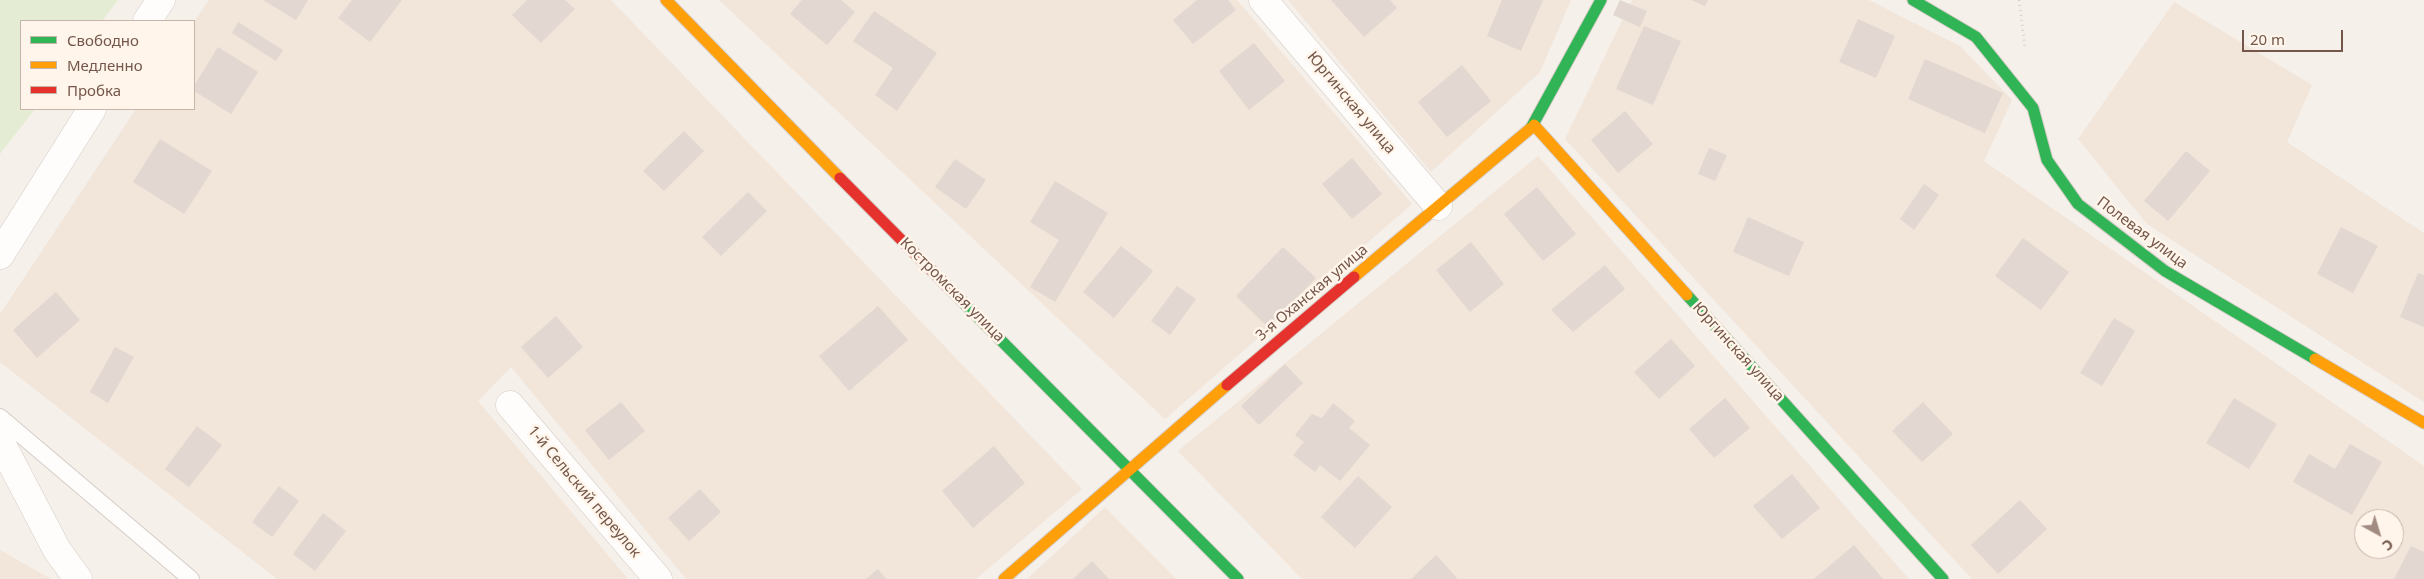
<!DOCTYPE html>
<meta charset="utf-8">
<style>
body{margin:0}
#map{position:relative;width:2424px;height:579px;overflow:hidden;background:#f6f0ea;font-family:"Noto Sans",sans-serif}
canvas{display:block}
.legend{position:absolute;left:20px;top:20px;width:175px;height:90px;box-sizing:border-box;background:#fff5ea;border:1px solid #c7b5aa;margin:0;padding:6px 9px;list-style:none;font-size:15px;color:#74564a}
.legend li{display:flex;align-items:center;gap:10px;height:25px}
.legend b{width:25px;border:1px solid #c7b5aa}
.north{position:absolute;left:2354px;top:509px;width:50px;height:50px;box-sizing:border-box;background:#fff5ea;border:1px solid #c7b5aa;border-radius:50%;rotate:141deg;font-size:14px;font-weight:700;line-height:20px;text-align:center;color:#74564a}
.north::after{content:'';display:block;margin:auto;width:18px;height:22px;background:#a28c82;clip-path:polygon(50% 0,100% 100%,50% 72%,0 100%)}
.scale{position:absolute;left:2242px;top:30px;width:101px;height:22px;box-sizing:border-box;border:2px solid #74564a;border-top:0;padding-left:6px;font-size:15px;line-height:18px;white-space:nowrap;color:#74564a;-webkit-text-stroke:4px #fff5ea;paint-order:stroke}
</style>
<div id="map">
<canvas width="2424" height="579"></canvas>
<ul class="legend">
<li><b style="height:6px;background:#30b455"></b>Свободно</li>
<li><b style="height:6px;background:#ff9f0a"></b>Медленно</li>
<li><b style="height:6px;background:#e5322d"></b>Пробка</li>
</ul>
<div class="north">С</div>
<div class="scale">20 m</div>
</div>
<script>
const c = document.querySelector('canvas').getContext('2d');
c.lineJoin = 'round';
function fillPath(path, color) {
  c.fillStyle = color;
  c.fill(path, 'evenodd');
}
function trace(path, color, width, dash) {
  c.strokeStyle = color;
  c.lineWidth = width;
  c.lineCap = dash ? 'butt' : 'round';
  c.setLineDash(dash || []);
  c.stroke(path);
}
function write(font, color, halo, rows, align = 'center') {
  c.font = font + ' "Noto Sans",sans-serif';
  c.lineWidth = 5;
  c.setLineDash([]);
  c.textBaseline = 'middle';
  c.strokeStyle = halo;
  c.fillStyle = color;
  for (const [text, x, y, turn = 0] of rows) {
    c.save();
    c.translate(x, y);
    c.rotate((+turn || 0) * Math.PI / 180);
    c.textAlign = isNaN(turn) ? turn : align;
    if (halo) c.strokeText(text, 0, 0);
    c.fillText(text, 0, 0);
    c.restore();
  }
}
const residential = new Path2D(`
 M209 0H611L1082 489 976 579H686L511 367 478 401 628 579H277L0 362V314L136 109H194V22Z
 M719 0H1237L1412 204 1165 419Z
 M1288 0H1571L1540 72 1431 172Z
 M1632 0H1869L1960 46 2012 100 1984 161 2424 466V579H1972L1565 139ZM2364 519H2394V549H2364Z
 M2174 2 2312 85 2287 142 2424 233V402L2147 224 2078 139Z
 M1538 156 1909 579H1302L1178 451Z
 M1105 507 1176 579H1027Z
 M0 550 51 579H0Z`);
const green = new Path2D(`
 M0 0H118L102 21H21V109H35L0 154Z`);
const building = new Path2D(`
 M263 0H308L296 20Z
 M352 0H402L370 42 338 18Z
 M527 0H565L575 9 541 43 512 15Z
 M802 0H841L855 12 827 45 790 14Z
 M1197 0H1228L1236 10 1193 44 1173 20Z
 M1331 0H1390L1397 8 1364 37Z
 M1502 0H1543L1521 51 1487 36Z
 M1620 0 1647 11 1640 27 1613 15Z
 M1691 0H1708L1705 6Z
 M874 11 937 53 897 111 875 95 893 68 853 41Z
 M1858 19 1895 36 1876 78 1839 62Z
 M238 22 283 50 276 61 232 33Z
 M1644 26 1681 41 1653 105 1616 89Z
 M1254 43 1285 81 1249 110 1219 71Z
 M218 47 258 72 231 114 194 91V86Z
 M1925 59 2003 93 1985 133 1908 99Z
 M1462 65 1491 101 1447 137 1418 102Z
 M1625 111 1653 144 1618 173 1591 140Z
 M684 131 704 151 664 191 643 171Z
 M160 139 212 171 184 214 133 182Z
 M1709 148 1727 155 1715 181 1698 174Z
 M2186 151 2210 171 2168 221 2144 201Z
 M1352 158 1382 194 1352 219 1322 184Z
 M955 159 986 180 966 209 935 187Z
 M1055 181 1108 213 1055 302 1030 287 1059 240 1030 222Z
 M1924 184 1939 195 1914 230 1900 219Z
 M1537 187 1576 234 1543 261 1504 214Z
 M748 192 767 211 721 256 702 237Z
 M1748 217 1804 242 1789 276 1733 252Z
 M2341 227 2378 246 2353 293 2317 274Z
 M2023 238 2069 272 2041 310 1995 276Z
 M1471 242 1504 284 1470 312 1436 270Z
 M1121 246 1153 271 1114 318 1083 292Z
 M1283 247 1316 278 1268 327 1236 296Z
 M1605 265 1625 289 1573 332 1551 310Z
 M2418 273 2424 275V327L2400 317Z
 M1177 286 1196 299 1170 335 1151 321Z
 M56 292 80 320 37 358 13 330Z
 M878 306 908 340 849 391 819 356Z
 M556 316 583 347 548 378 521 347Z
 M2114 318 2135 331 2102 386 2080 373Z
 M1671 339 1695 366 1659 399 1634 372Z
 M115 347 134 357 108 403 90 392Z
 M1285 364 1303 383 1259 425 1241 406Z
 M1725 398 1750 428 1714 458 1689 429Z
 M2234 398 2277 424 2249 469 2206 443Z
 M621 402 645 431 609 460 585 430Z
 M1923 402 1953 434 1922 462 1892 431Z
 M1333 403 1355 421 1349 428 1370 445 1340 481 1320 465 1315 472 1293 455 1304 442 1295 435 1312 414 1322 418Z
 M197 426 222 445 189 487 165 469Z
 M2350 444 2382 462 2352 515 2293 482 2309 454 2335 469Z
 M994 446 1025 483 973 528 942 491Z
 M1792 474 1820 508 1782 539 1753 506Z
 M1358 476 1392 507 1355 548 1321 517Z
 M279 486 299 501 272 537 252 522Z
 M700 489 721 512 689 541 668 518Z
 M2020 500 2047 529 1998 574 1971 545Z
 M323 513 346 531 315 571 293 554Z
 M1854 545 1883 579H1814Z
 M2411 546 2424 552V579H2394Z
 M1436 555 1457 578 1456 579H1411Z
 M1092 561 1109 579H1073Z
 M878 569 886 579H866Z`);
const path = new Path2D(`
 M2019 0 2025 47`);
const lane = new Path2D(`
 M0 417 191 579`);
const street = new Path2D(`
 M1263 0 1438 206
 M147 21 161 0
 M0 255 92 109
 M510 405 658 579
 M0 441 57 550 78 579`);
const fast = new Path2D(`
 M1913 0 1976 37 2033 108 2047 160 2078 204 2165 271 2315 359
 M1531 128 1601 0
 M952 291 1238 579
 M1687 295 1943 579`);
const slow = new Path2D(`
 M666 0 840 178
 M1534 125 1687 295
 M1354 277 1531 128
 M2315 359 2424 423
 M1004 579 1227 385`);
const jam = new Path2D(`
 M840 178 952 291
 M1227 385 1354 277`);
const streetNames = [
 ["Юргинская улица",1351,103,50],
 ["Полевая улица",2142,233,37],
 ["Костромская улица",952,290,45],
 ["3-я Оханская улица",1312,293,-40],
 ["Юргинская улица",1738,352,48],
 ["1-й Сельский переулок",584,492,50]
];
fillPath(residential, '#f2e5da');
fillPath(green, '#e4edd4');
fillPath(building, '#e2d8d1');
trace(lane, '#d5ccc6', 18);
trace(street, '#d5ccc6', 29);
trace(fast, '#d5ccc6', 13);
trace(slow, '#d5ccc6', 13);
trace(jam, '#d5ccc6', 13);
trace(path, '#dad0ce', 3, [1, 4]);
trace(lane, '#fefdfc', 16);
trace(street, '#fefdfc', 28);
trace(fast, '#30b455', 11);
trace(slow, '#ff9f0a', 11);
trace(jam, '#e5322d', 11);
write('15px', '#74564a', '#fff5ea', streetNames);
</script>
